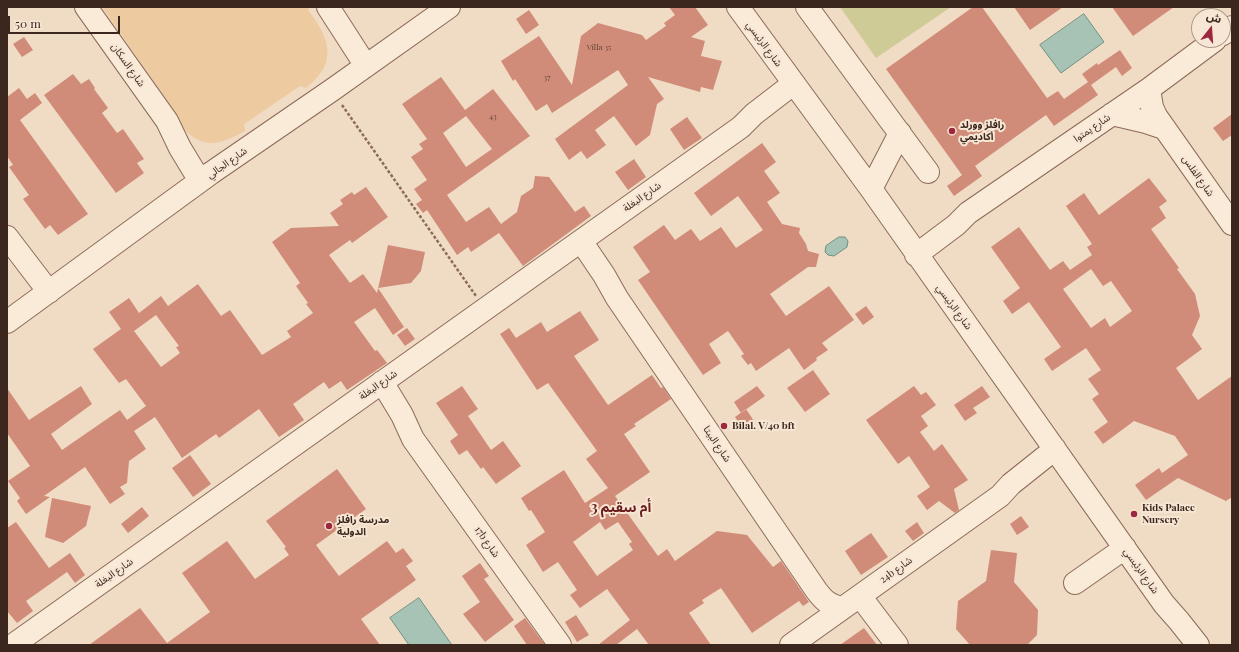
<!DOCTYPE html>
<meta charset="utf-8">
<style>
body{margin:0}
#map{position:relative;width:1239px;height:652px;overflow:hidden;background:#f0dbc4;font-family:"Playfair Display","Noto Sans Arabic",serif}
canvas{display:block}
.frame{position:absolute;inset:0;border:8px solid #3b271e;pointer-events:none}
.north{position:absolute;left:1191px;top:8px;width:40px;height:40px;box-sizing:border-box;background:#f7e6d4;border:1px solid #ac9a8b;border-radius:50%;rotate:17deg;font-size:11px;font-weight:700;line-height:16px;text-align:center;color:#3b271e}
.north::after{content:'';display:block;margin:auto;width:14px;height:18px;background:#9d273e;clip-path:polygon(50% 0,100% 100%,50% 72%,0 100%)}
.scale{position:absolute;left:8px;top:16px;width:112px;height:18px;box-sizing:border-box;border:2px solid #3b271e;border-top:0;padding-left:5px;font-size:12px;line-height:14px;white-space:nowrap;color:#3b271e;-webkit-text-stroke:3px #f7e6d4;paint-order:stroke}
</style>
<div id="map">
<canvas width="1239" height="652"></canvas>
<div class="frame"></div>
<div class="north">ش</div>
<div class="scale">50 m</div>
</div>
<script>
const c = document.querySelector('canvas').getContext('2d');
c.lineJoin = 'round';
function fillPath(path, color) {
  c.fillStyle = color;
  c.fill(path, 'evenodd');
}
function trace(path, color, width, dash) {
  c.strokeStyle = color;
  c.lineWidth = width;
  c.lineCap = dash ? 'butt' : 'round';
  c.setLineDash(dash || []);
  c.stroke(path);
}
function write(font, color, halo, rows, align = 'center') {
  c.font = font + ' "Playfair Display","Noto Sans Arabic",serif';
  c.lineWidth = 4;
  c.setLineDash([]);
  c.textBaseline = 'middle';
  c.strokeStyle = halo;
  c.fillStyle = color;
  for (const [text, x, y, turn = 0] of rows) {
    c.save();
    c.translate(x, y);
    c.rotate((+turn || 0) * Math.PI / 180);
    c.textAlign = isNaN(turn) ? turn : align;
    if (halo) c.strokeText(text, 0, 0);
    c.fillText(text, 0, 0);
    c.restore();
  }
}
const green = new Path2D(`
 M840 7H951L876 58Z`);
const sand = new Path2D(`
 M102 7H310L308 10C323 29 337 54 319 75 315 80 310 84 306 88L300 86 244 124 245 131C211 149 200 148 174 119L176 113Z`);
const water = new Path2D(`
 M1084 14 1104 42 1061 73 1040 45Z
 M839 237H845L848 241 847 247 834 256 828 255 825 252 826 246Z
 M419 598 452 645H409L390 618Z`);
const building = new Path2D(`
 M669 7H695L708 25 691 37 705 41 701 56 722 61 713 90 701 87 700 92 648 77 664 99 657 104 650 135 636 146 614 116 595 130 606 145 587 159 581 151 569 160 555 139 628 85 618 70 552 113 547 104 536 111 515 79 513 81 501 61 539 36 572 85 581 36 598 23 642 35 646 40 666 26 664 23 675 15Z
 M973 7H982L1047 98 1058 91 1064 99 1088 82 1082 74 1097 63 1098 65 1120 50 1132 68 1122 76 1116 67 1091 85 1098 95 1054 126 1046 115 975 166 982 176 954 196 947 186 962 175 886 69Z
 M1014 7H1063L1030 30Z
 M1112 7H1174L1133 36Z
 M529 10 539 25 526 34 516 19Z
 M24 37 33 50 22 57 13 44Z
 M73 74 81 84 89 79 95 88 94 89 108 108 102 113 117 133 123 129 144 159 137 163 144 173 116 193 44 95Z
 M441 77 465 110 493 89 530 136 447 195 466 222 489 207 501 224 517 212 521 196 533 188 535 176 549 177 575 212 584 206 591 216 523 266 499 233 471 252 468 247 457 255 427 210 423 213 416 204 422 200 414 189 427 180 411 157 423 149 419 144 427 139 402 104ZM466 116 492 149 466 167 443 133Z
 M19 88 27 99 35 93 42 103 20 120 88 214 58 235 50 225 45 229 23 199 29 195 9 167 13 165 7 156V97Z
 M1232 114V135L1223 141 1213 128Z
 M687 117 702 138 684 150 670 129Z
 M762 143 776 162 764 171 780 193 767 202 782 224 800 228 799 233 806 244 808 251 819 254 816 267H808L770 294 786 316 829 286 854 320 822 343 828 350 816 358 817 360 804 370 789 348 756 371 751 363 748 365 741 356 744 354 728 331 709 344 721 363 703 375 638 280 650 272 633 247 664 225 675 240 691 229 700 241 721 227 736 248 763 230 738 196 711 216 694 193Z
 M634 159 646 177 628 190 615 172Z
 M1149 178 1167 201 1159 207 1166 218 1151 229 1179 268 1177 269 1195 294 1200 316 1192 335 1202 349 1176 368 1198 400 1232 376V497L1226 501 1178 478 1146 500 1135 485 1159 468 1162 473 1188 455 1175 436 1134 421 1103 444 1094 432 1108 422 1092 399 1099 394 1088 379 1101 370 1086 348 1052 371 1044 359 1061 347 1029 302 1012 314 1003 301 1020 288 991 247 1019 227 1050 270 1063 261 1070 270 1092 255 1087 247 1092 244 1066 206 1084 193 1099 215ZM1091 269 1103 286 1111 281 1132 311 1110 327 1105 318 1091 328 1063 289Z
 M366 187 388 217 352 243 350 240 329 255 350 283 363 274 377 293 388 245 425 252 421 271 411 283 378 288 404 327 393 335 375 308 354 322 375 351 377 350 387 363 347 390 341 381 329 389 324 382 293 404 304 420 279 437 259 409 219 438 216 434 182 458 155 417 134 431 146 449 129 461 127 483 120 487 125 494 110 504 85 467 44 496 50 497 26 514 17 501 20 498 8 481 30 466 7 433V388L29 420 81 386 92 404 51 434 62 450 120 410 127 420 146 406 126 379 119 383 93 349 121 329 109 312 129 298 139 313 161 296 168 306 198 284 221 316 230 310 262 355 291 337 287 331 313 313 306 304 308 303 296 286 300 283 272 242 291 228 339 226 330 213 343 204 340 200 352 192 354 195ZM156 315 179 346 176 347 180 353 161 367 134 331Z
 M866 306 874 317 863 325 855 314Z
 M580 311 599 340 574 356 608 405 652 375 661 388 663 387 671 399 634 424 636 426 624 434 650 472 615 496 658 556 667 549 675 561 717 531 747 535 773 567 781 561 809 602 803 606 799 601 752 633 721 588 702 600 704 603 689 613 711 645H649L637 629 616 645H598L630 620 607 589 580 608 570 595 577 590 558 562 543 572 526 545 545 532 531 510 529 511 521 498 564 470 585 503 608 488 586 459 597 451 548 383 537 390 500 334 509 328 516 338 541 322 547 332ZM600 522 605 530 618 522 632 542 629 544 633 550 597 576 573 542Z
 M407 328 415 339 405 346 397 335Z
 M813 370 830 394 805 412 787 388Z
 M462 386 478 409 468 416 491 450 503 441 521 466 496 484 483 467 481 469 467 450 459 455 450 441 458 435 436 403Z
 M757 386 765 396 741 413 734 402Z
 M914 386 921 395 926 392 936 405 921 416 928 426 920 432 934 451 942 444 968 480 954 489 959 510 955 513 939 501 927 510 917 496 930 487 909 456 898 464 866 420Z
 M982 386 990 397 973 408 977 413 965 421 954 405Z
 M746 409 754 421 743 429 735 417Z
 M190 455 211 484 193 497 172 468Z
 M337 469 366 509 316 545 339 576 387 541 396 553 403 548 413 561 406 566 416 580 361 619 380 645H89L140 608 167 643 210 612 182 573 227 541 255 579 289 555 284 548 286 547 266 521Z
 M52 498 91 506 86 526 63 543 45 537Z
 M142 507 149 516 128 533 121 524Z
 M1021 516 1029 527 1017 535 1010 524Z
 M16 522 49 568 70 553 85 575 75 583 67 572 26 601 33 611 17 623 7 611V528Z
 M917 522 924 533 913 541 905 531Z
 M871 533 888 557 861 575 845 551Z
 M991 550 1017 553 1014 582 1038 610 1037 635 1027 645H970L956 629 958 601 986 581Z
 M480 563 489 576 484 579 514 620 485 642 463 614 480 602 462 576Z
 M576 615 589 635 577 642 565 622Z
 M525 618 545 645H527L514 626Z
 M864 628 877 645H840Z`);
const path = new Path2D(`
 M342 105 476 296`);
const minor = new Path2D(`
 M86 7 167 121 180 148 200 181
 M328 7 366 66
 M738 7 871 189 1164 604 1179 621 1198 645
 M807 7 928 172
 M1223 34 1232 27
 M1149 89 1152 107 1156 116 1232 224
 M1112 114 1146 122 1164 128
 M871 189 900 133
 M7 237 49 292
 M581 241 604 275 617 298 816 590C824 601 830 606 843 608
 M916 255 956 225 968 213 1149 89 1215 40
 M7 322 211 173 332 90 449 7
 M382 382 402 415 413 439 560 645
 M1075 583 1125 548
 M860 596 897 645
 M13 645 741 127 754 114 793 84
 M791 645 1000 496 1011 484 1055 449`);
const markers = [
 [952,131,4,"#9d273e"],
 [724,426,4,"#9d273e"],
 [1134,514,4,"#9d273e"],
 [329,526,4,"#9d273e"]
];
const numberNames = [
 ["Villa 35",599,47],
 ["37",547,77],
 ["43",493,116]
];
const streetNames = [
 ["شارع الرئيسي",764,44,54],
 ["شارع السكان",128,65,55],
 ["شارع يمتوا",1092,128,-34],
 ["شارع الجالي",227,163,-35],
 ["شارع الفلس",1198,176,55],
 ["شارع البغلة",642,197,-35],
 ["شارع الرئيسي",954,307,54],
 ["شارع البغلة",378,385,-35],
 ["شارع البيتا",717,444,56],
 ["17b شارع",487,542,55],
 ["24b شارع",896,570,-36],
 ["شارع الرئيسي",1141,571,55],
 ["شارع البغلة",114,573,-35]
];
const poiNames = [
 ["رافلز وورلد",960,125],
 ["أكاديمي",960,137],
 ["Bilal. V/40 bft",732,426],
 ["Kids Palace",1142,508],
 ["Nursery",1142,520],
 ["مدرسة رافلز",337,520],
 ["الدولية",337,532]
];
const districtNames = [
 ["أم سقيم 3",621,508]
];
fillPath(green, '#cfcb97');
fillPath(sand, '#edcaa0');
fillPath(water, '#a6c3b5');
trace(water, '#6c9281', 1);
fillPath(building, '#d08c79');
trace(minor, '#8c6b5a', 24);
trace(path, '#8c6b5a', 2.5, [3, 2]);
trace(minor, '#faead8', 22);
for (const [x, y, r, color] of markers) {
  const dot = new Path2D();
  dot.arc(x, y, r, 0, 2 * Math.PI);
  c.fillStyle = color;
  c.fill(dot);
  trace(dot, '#f7e6d4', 1.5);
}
write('8px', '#604035', null, numberNames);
write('10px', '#3b271e', '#f7e6d4', streetNames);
write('bold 10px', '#3b271e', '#f7e6d4', poiNames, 'left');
write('bold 14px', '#691d1c', '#f7e6d4', districtNames);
</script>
